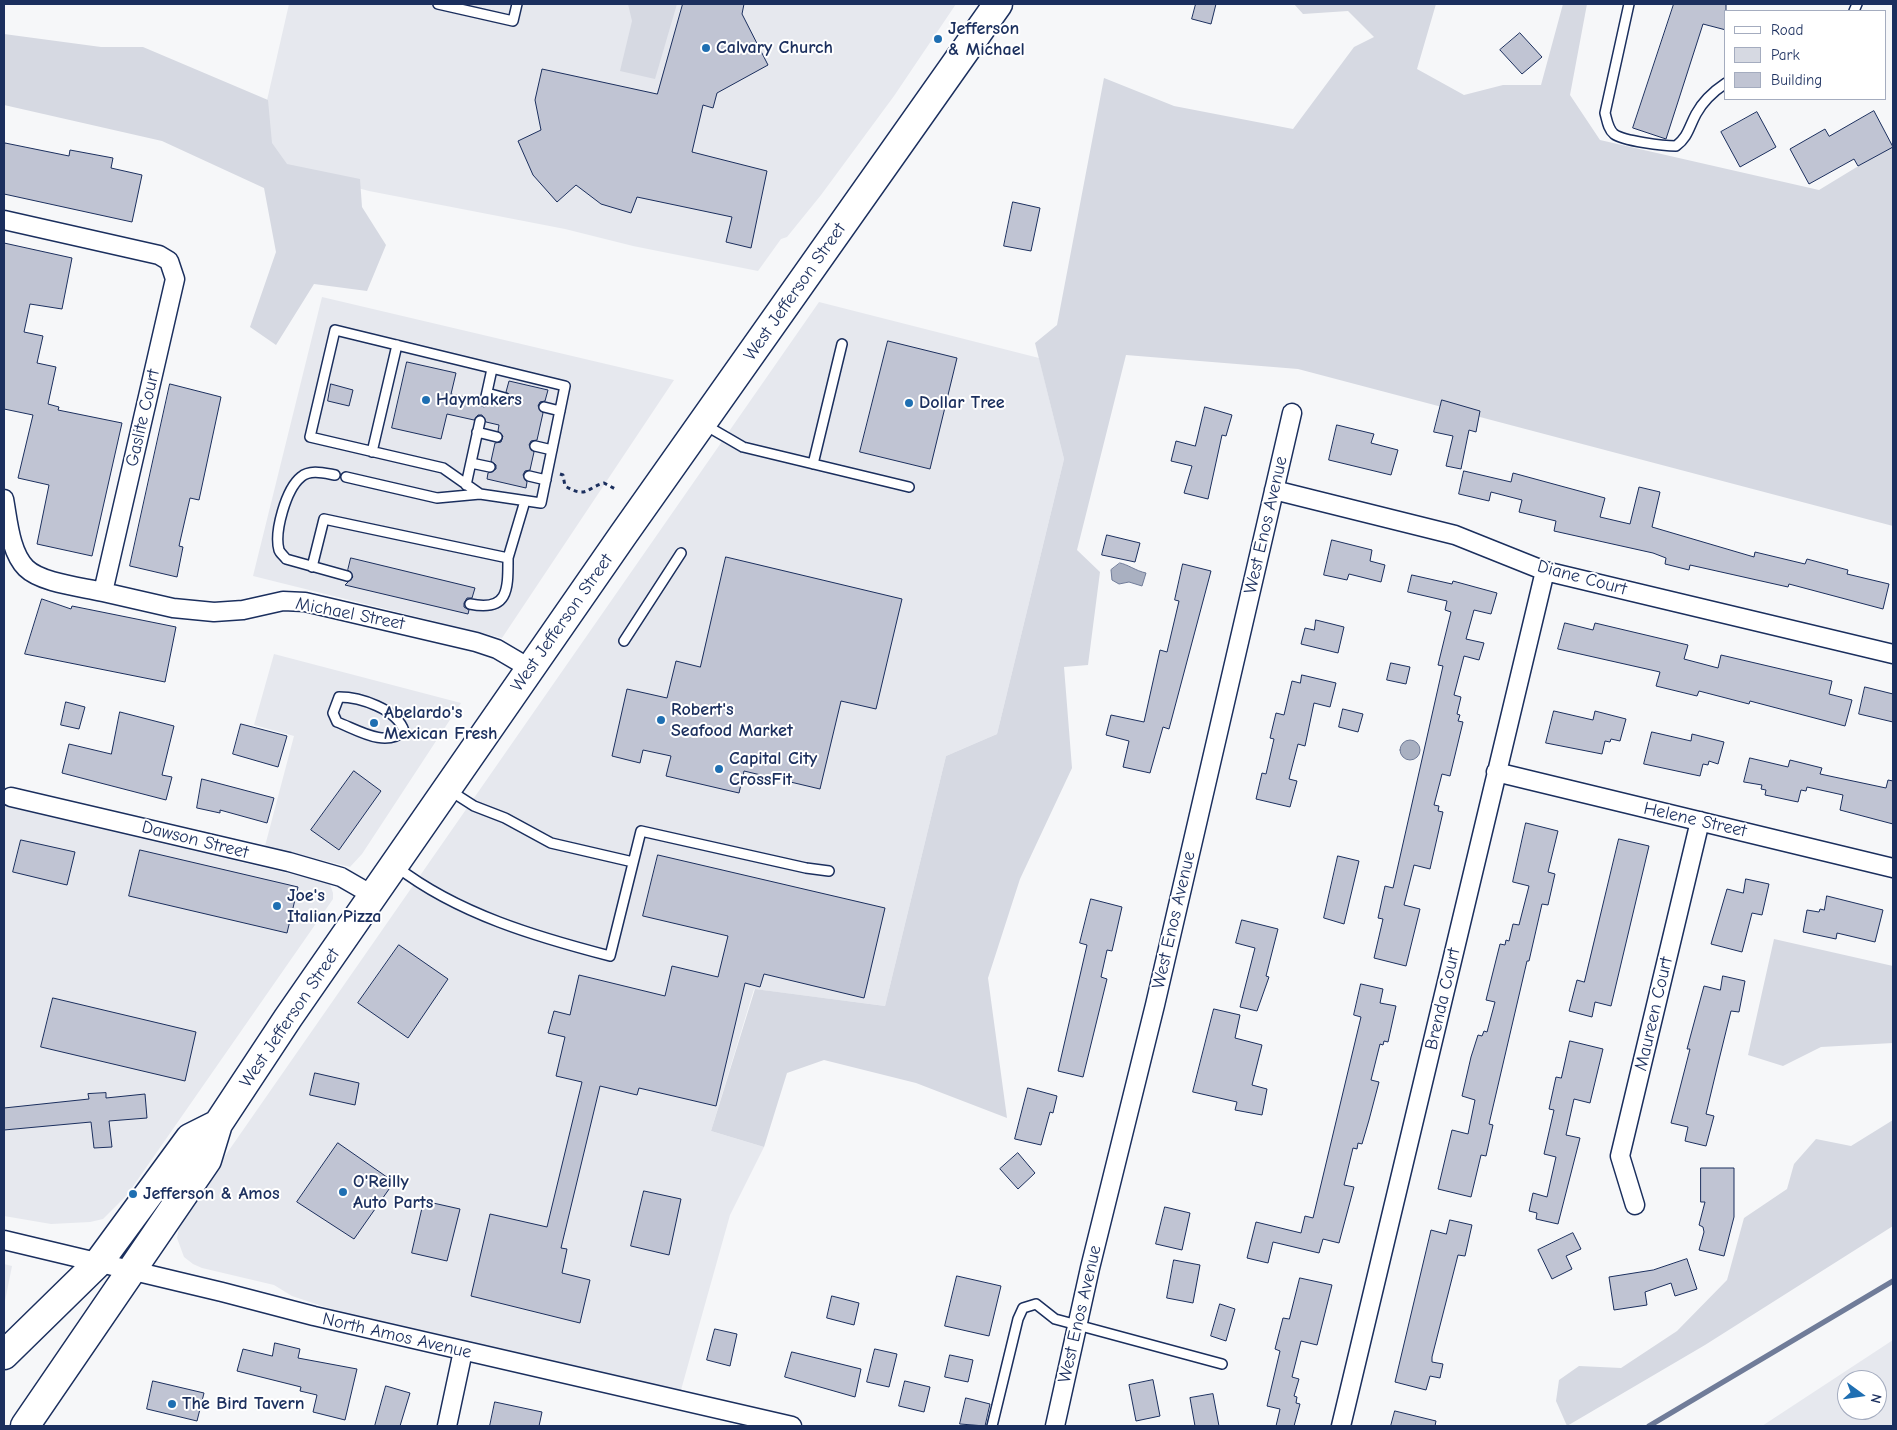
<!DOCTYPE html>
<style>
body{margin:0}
#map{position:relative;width:1897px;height:1430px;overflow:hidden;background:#f6f7f9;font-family:"Comic Neue",sans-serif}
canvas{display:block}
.frame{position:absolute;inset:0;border:5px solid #1b2f5e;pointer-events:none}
.legend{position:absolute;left:1724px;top:10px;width:162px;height:90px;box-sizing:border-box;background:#fff;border:1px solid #a4acbf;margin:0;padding:6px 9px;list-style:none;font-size:15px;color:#1b2f5e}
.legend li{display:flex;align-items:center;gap:10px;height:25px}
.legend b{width:25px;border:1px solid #a4acbf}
.north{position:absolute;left:1837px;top:1370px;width:50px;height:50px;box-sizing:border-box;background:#fff;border:1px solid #a4acbf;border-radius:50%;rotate:104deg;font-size:14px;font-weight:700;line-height:20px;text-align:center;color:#1b2f5e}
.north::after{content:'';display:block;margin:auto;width:18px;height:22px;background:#1f6fb2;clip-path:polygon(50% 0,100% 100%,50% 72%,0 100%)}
</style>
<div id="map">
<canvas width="1897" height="1430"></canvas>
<div class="frame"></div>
<ul class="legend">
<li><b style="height:6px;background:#fff"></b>Road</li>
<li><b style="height:14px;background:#d6d9e2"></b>Park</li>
<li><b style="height:14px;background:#c0c4d3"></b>Building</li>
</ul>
<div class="north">N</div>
</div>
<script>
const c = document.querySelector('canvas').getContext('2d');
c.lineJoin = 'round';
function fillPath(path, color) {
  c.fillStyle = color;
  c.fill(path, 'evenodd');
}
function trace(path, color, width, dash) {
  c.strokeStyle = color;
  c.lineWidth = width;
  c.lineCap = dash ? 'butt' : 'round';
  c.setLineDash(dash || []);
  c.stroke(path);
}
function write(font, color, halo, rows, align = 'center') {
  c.font = font + ' "Comic Neue",sans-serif';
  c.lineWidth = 4;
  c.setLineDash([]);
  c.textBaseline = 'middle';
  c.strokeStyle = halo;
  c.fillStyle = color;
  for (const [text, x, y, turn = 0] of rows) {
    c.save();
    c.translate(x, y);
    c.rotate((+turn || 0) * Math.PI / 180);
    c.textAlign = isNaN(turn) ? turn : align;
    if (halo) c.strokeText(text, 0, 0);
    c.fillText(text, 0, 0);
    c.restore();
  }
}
const built = new Path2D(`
 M289 4H956L894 96 821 195 787 237 781 239 758 271 633 246 565 229 369 191 290 170 270 150 265 109Z
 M322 297 674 380 502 638 253 576Z
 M819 302 1039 358 1064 459 997 734 946 756 885 1006 754 989 711 1131 764 1147 730 1215 681 1390 518 1355 343 1313 292 1296 274 1285 202 1268 193 1264 184 1257 177 1238 180 1222 186 1212Z
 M274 654 461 703 362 854 350 867 265 846 294 736 254 725Z
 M4 806 321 881 330 884 333 893V899L127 1195 103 1219 90 1222 51 1224 4 1216Z
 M4 1264 12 1266 4 1306Z
 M1893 1340V1426H1762ZM1847 1380H1877V1410H1847Z`);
const green = new Path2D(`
 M628 4H677L655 79 620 71 632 21Z
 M1294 4H1436L1417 69 1464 95 1503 85H1541L1563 4H1587L1570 95 1600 140 1819 190 1893 145V526L1298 369 1126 355 1077 550 1100 572 1088 665 1064 667 1072 768 1020 879 988 978 1007 1118 916 1083 824 1060 787 1073 764 1147 711 1131 755 989 885 1006 946 756 997 734 1064 459 1035 343 1057 325 1104 78 1174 106 1293 129 1354 47 1374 37 1348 11 1303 14Z
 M4 34 101 47H143L268 100 272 143 287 164 360 179 362 207 386 245 367 291 314 284 276 345 250 327 276 252 264 188 162 141 4 105Z
 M1774 939 1893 966V1043L1821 1047 1783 1066 1748 1055Z
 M1893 1120V1226L1705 1345 1567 1426 1556 1401 1559 1380 1579 1366 1621 1368 1677 1331 1727 1280 1744 1218 1787 1189 1794 1164 1816 1139 1851 1146Z`);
const water = new Path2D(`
 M1120 563C1127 564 1136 571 1146 573L1142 586 1129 582 1119 584 1112 580 1111 570Z
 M1400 750a10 10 0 1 1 20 0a10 10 0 1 1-20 0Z`);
const stream = new Path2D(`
 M1649 1426 1893 1281`);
const building = new Path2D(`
 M683 4H744L742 14 768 65 717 93 713 108 703 105 692 152 767 171 751 248 726 242 732 217 637 197 631 213 601 204 576 185 557 202 533 175 518 141 541 130 535 100 542 69 657 94Z
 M1196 4H1216L1211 24 1192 19Z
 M1674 4H1726V30L1703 24 1666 139 1633 128Z
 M1520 33 1542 57 1522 74 1500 50Z
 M1874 111 1893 147 1858 166 1854 159 1809 184 1790 149 1825 129 1829 136Z
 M1757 112 1776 147 1740 167 1721 132Z
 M5 143 69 156 70 150 113 158 111 168 142 175 132 222 4 194Z
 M1013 202 1040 208 1031 251 1004 246Z
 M4 243 72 258 62 309 30 304 24 332 43 336 37 363 56 367 48 404 59 407 58 410 122 423 92 556 37 544 49 485 18 478 33 415 4 409Z
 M888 341 957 358 930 469 860 452Z
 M407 362 456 373 451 394 479 400 480 405 484 407 491 402 504 405 510 402 511 396 506 392 509 381 548 390 545 401 540 402 538 406 543 413 537 440 531 441 529 445 534 452 530 470 525 471 523 475 527 482 526 488 487 479 488 473 496 469V465L491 461 495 443 501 442 503 436 498 431 499 425 486 422 482 415H478L474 420 447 414 441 439 392 428Z
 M170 384 221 397 199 500 190 498 179 546 183 547 177 577 130 566Z
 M331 384 353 390 349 406 328 401Z
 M1442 400 1480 411 1476 432 1469 430 1461 469 1446 466 1453 436 1434 432Z
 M1205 407 1232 415 1226 436 1222 435 1208 499 1184 493 1192 466 1171 461 1176 441 1195 446Z
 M1337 425 1374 434 1371 443 1398 450 1391 475 1329 460Z
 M1464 471 1511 482 1513 473 1605 498 1600 517 1630 524 1639 487 1660 492 1652 527 1754 557 1755 552 1805 564 1807 559 1848 570 1847 574 1889 584 1883 609 1789 584 1788 587 1690 565 1689 570 1665 564 1666 558 1653 553 1554 531 1556 521 1519 512 1522 500 1491 492 1489 501 1459 494Z
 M1107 535 1140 543 1135 562 1102 555Z
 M1332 540 1372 550 1370 561 1385 565 1381 582 1349 574 1347 580 1324 575Z
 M726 557 902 599 876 709 841 701 820 789 744 771 739 793 666 776 671 756 643 750 640 763 612 756 627 689 667 698 676 661 700 667Z
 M351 558 475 588 472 598H467L464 603V607L469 610 468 614 345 585 353 577 348 570Z
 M1183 564 1211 571 1169 729 1163 727 1150 773 1123 767 1129 741 1106 735 1111 715 1144 722 1160 650 1167 652 1179 601 1175 600Z
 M1412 575 1452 584 1453 581 1497 593 1491 614 1474 610 1466 639 1484 643 1479 660 1464 656 1454 695 1461 697 1457 714 1460 715 1458 721 1463 722 1450 776 1442 774 1434 805 1439 806 1438 811 1443 812 1430 869 1414 865 1404 905 1420 909 1406 966 1374 958 1383 919 1378 918 1385 886 1393 888 1443 666 1438 665 1451 612 1445 610 1447 601 1408 592Z
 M42 599 71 609 72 606 176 627 165 682 25 654Z
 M1316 620 1344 627 1338 653 1301 644 1305 628 1314 630Z
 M1565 623 1593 630 1595 623 1688 645 1684 659 1718 668 1721 655 1832 681 1829 694 1852 700 1845 726 1750 701 1749 704 1699 691 1697 696 1656 686 1660 672 1558 649Z
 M1391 663 1410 667 1406 684 1387 680Z
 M1302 675 1336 683 1330 707 1314 703 1305 746 1298 744 1289 779 1297 781 1290 807 1256 799 1262 773 1266 774 1274 739 1270 738 1276 713 1284 715 1292 681 1300 683Z
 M1865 687 1893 694V722L1859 714Z
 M66 702 85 707 79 729 61 725Z
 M1343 709 1363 714 1358 732 1339 727Z
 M1554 711 1593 720 1595 711 1626 719 1620 741 1611 739 1610 742 1605 741 1602 754 1546 743Z
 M120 712 174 726 162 775 172 777 166 800 62 773 69 744 111 754Z
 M241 724 287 736 278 767 233 754Z
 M1652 732 1691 741 1692 734 1724 742 1718 764 1709 761 1708 765 1703 764 1700 776 1644 764Z
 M1750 758 1788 767 1790 760 1822 768 1820 774 1886 788 1888 780 1893 781V824L1840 810 1843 795 1807 787 1806 791 1801 790 1798 802 1765 795 1766 790 1761 789 1762 785 1744 782Z
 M354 771 381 791 339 850 311 830Z
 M202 779 274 798 267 823 220 810V813L197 808Z
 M1526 823 1558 831 1548 872 1555 874 1548 905 1542 904 1529 961H1527L1489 1124 1493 1125 1486 1156 1481 1155 1471 1197 1438 1189 1452 1130 1468 1134 1475 1100 1462 1096 1471 1057 1478 1035 1482 1036 1484 1031 1487 1032 1495 1002 1486 1000 1500 944 1505 945 1506 940 1509 941 1513 924 1519 925 1529 886 1513 882Z
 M1619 839 1649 846 1611 1006 1595 1002 1592 1017 1569 1011 1577 980 1584 982Z
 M21 840 75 852 67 885 13 872Z
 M140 850 298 887 287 933 129 896Z
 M658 855 885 908 864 998 764 974 760 987 745 983 716 1106 639 1088 637 1095 600 1086 561 1248 567 1249 562 1273 590 1280 580 1323 471 1296 490 1214 547 1227 582 1082 556 1076 565 1037 548 1033 554 1011 570 1015 579 975 665 996 672 966 718 977 728 936 643 916Z
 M1338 856 1359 861 1344 924 1324 918Z
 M1746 879 1769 884 1762 915 1752 913 1742 952 1711 944 1727 889 1743 893Z
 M1827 896 1883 910 1875 942 1837 933 1836 939 1803 932 1807 910 1819 912 1820 909 1824 910Z
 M1091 899 1122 907 1112 951 1107 950 1101 977 1107 979 1083 1077 1058 1071 1087 945 1080 943Z
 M1242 920 1278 929 1266 976 1269 977 1257 1011 1240 1007 1255 948 1236 943Z
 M399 945 448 979 408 1038 358 1003Z
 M1723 976 1745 981 1739 1012 1731 1011 1717 1068 1706 1114 1714 1116 1706 1146 1685 1141 1688 1127 1671 1123 1690 1049H1687L1704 986 1720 990Z
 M1361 984 1383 989 1380 1003 1396 1006 1388 1042 1384 1041 1383 1045 1380 1044 1371 1080 1379 1082 1369 1120 1362 1144 1358 1143 1357 1149 1353 1148 1344 1185 1354 1187 1339 1243 1323 1239 1319 1253 1273 1242 1268 1263 1247 1258 1256 1222 1301 1233 1305 1216 1313 1218 1361 1017 1354 1015Z
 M53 998 196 1032 185 1081 41 1047Z
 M1214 1009 1240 1015 1235 1038 1262 1045 1252 1085 1267 1089 1262 1115 1235 1110 1237 1102 1193 1092Z
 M1570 1041 1603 1049 1590 1103 1574 1099 1566 1135 1580 1138 1558 1224 1536 1219 1537 1213 1529 1211 1533 1193 1547 1197 1556 1157 1544 1154 1554 1110 1549 1109 1556 1077 1561 1078Z
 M315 1073 359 1083 355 1105 310 1095Z
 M1028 1088 1057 1096 1053 1113 1050 1112 1041 1145 1015 1139Z
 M106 1093V1098L145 1094 147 1118 109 1121 112 1147 94 1148 91 1122 4 1130V1108L89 1099 88 1094Z
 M338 1143 394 1182 354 1239 297 1202Z
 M1018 1153 1035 1173 1018 1189 1000 1169Z
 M1701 1168H1734V1217L1724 1256 1699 1250 1704 1232 1703 1227 1699 1225 1705 1202H1701Z
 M644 1191 681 1199 669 1255 631 1246Z
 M424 1201 460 1209 447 1261 412 1253Z
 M1165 1207 1190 1213 1182 1250 1156 1244Z
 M1450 1220 1472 1225 1465 1256 1458 1255 1432 1357V1362L1443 1364 1440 1378 1430 1376 1426 1390 1395 1382 1431 1230 1446 1234Z
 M1573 1233 1581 1249 1566 1256 1572 1269 1552 1279 1538 1250Z
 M1687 1259 1697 1289 1675 1296 1671 1283 1645 1292 1647 1305 1614 1310 1609 1277 1653 1270Z
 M1174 1260 1200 1265 1193 1303 1167 1298Z
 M957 1276 1001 1286 989 1336 945 1326Z
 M1300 1278 1332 1285 1317 1345 1301 1341 1292 1377 1299 1379 1294 1396 1297 1397 1296 1403 1300 1404 1294 1426H1276L1280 1409 1267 1406 1280 1351 1275 1349 1283 1318 1289 1319Z
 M832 1296 859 1303 854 1325 827 1318Z
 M1220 1304 1235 1309 1226 1341 1211 1336Z
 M715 1329 737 1334 730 1366 707 1360Z
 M275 1343 300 1349 298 1358 357 1369 345 1420 313 1412 317 1395 300 1391 301 1387 237 1371 243 1349 272 1356Z
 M875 1349 897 1354 889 1387 867 1382Z
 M792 1352 861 1369 855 1397 785 1377Z
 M950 1355 973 1360 968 1382 945 1377Z
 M1153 1380 1160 1416 1136 1421 1129 1385Z
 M153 1381 204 1393 197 1421 147 1409Z
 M905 1381 930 1387 924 1412 899 1406Z
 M386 1386 410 1393 400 1426H375Z
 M1213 1394 1219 1426H1195L1190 1398Z
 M966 1398 990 1404 985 1426 960 1424Z
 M495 1402 542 1412 539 1426H490Z
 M1395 1411 1436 1421 1435 1426H1391Z`);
const path = new Path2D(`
 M560 474 563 475 565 486C587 499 586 488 604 483L617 490`);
const lane = new Path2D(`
 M438 4 513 21 517 4
 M1629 4 1605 113C1607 120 1608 129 1614 134 1623 141 1664 146 1676 146 1688 137 1689 127 1696 114 1703 101 1714 91 1726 83
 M1854 11 1857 4
 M487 393 505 398
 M485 401 492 369
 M544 407 560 411
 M705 425 743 447 909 487
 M477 432 497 437
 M535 446 552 450
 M372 452 397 345
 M471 463 490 467
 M813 464 842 344
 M335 475C324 473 310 469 301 477 286 489 274 532 279 550 280 553 284 556 286 559L347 576
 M529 476 546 480
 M346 477 437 498 480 494 541 503 565 386 335 330 310 437 443 468 480 494
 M466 485 480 421
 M312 567 324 519 508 558 525 501
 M470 604C509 612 508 589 508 558
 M624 641 681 553
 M339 697C360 697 397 709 404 731 385 748 358 730 337 722L333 713Z
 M449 790 474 806 505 818 551 843 633 862
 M397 867C458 914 537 937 610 956L641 831 806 868 829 871
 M992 1426 1018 1319 1023 1308 1036 1304 1055 1319 1222 1364`);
const street = new Path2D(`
 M4 220 159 255 169 261 175 279 103 592C82 587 41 583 26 568 10 552 8 520 4 499
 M1274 490 1455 535 1545 571 1893 654
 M103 592 173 608 214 612 243 610 283 601 305 602 476 642 497 649 531 669
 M1496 772 1893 868
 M11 797 289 862 341 877 374 896
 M1635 1205 1620 1156 1700 821
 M4 1240 222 1292 314 1316 792 1426
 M447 1426 463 1351
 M1055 1426 1090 1268 1155 1005 1292 413
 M1341 1426 1545 571`);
const primary = new Path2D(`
 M4 1355 99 1262 190 1138 218 1124
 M25 1426 207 1160 218 1124 288 1018 623 535 998 4`);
const markers = [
 [938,39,5,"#1f6fb2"],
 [706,48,5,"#1f6fb2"],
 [426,400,5,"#1f6fb2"],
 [909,403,5,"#1f6fb2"],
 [661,720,5,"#1f6fb2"],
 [374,723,5,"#1f6fb2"],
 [719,769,5,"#1f6fb2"],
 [277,906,5,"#1f6fb2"],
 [343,1192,5,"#1f6fb2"],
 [133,1194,5,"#1f6fb2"],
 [172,1404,5,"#1f6fb2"]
];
const poiNames = [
 ["Jefferson",948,29],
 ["& Michael",948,50],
 ["Calvary Church",716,48],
 ["Haymakers",436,400],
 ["Dollar Tree",919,403],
 ["Robert's",671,710],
 ["Seafood Market",671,731],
 ["Abelardo's",384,713],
 ["Mexican Fresh",384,734],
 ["Capital City",729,759],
 ["CrossFit",729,780],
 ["Joe's",287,896],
 ["Italian Pizza",287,917],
 ["O'Reilly",353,1182],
 ["Auto Parts",353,1203],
 ["Jefferson & Amos",143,1194],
 ["The Bird Tavern",182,1404]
];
const streetNames = [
 ["West Jefferson Street",795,292,-55],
 ["Gaslite Court",143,418,-77],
 ["West Enos Avenue",1266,525,-77],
 ["Diane Court",1582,578,15],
 ["Michael Street",350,614,11],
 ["West Jefferson Street",562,623,-55],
 ["Helene Street",1695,820,13],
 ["Dawson Street",195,840,14],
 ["West Enos Avenue",1174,920,-77],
 ["Brenda Court",1443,999,-77],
 ["Maureen Court",1654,1014,-77],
 ["West Jefferson Street",290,1018,-56],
 ["West Enos Avenue",1080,1314,-77],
 ["North Amos Avenue",397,1336,13]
];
fillPath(built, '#e6e8ee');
fillPath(green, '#d6d9e2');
fillPath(water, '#a9b0c1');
trace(water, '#707c99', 1);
trace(stream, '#707c99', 5.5);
fillPath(building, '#c0c4d3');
trace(building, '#1b2f5e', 1);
trace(lane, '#1b2f5e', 12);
trace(street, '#1b2f5e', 21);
trace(primary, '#1b2f5e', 31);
trace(path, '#1b2f5e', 3, [4, 4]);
trace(lane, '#fff', 9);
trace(street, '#fff', 18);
trace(primary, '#fff', 28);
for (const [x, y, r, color] of markers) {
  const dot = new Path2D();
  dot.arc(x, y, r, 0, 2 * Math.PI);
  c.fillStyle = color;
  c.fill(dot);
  trace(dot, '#fff', 2);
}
write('bold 18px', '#1b2f5e', '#fff', poiNames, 'left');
write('18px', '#1b2f5e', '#fff', streetNames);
</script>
